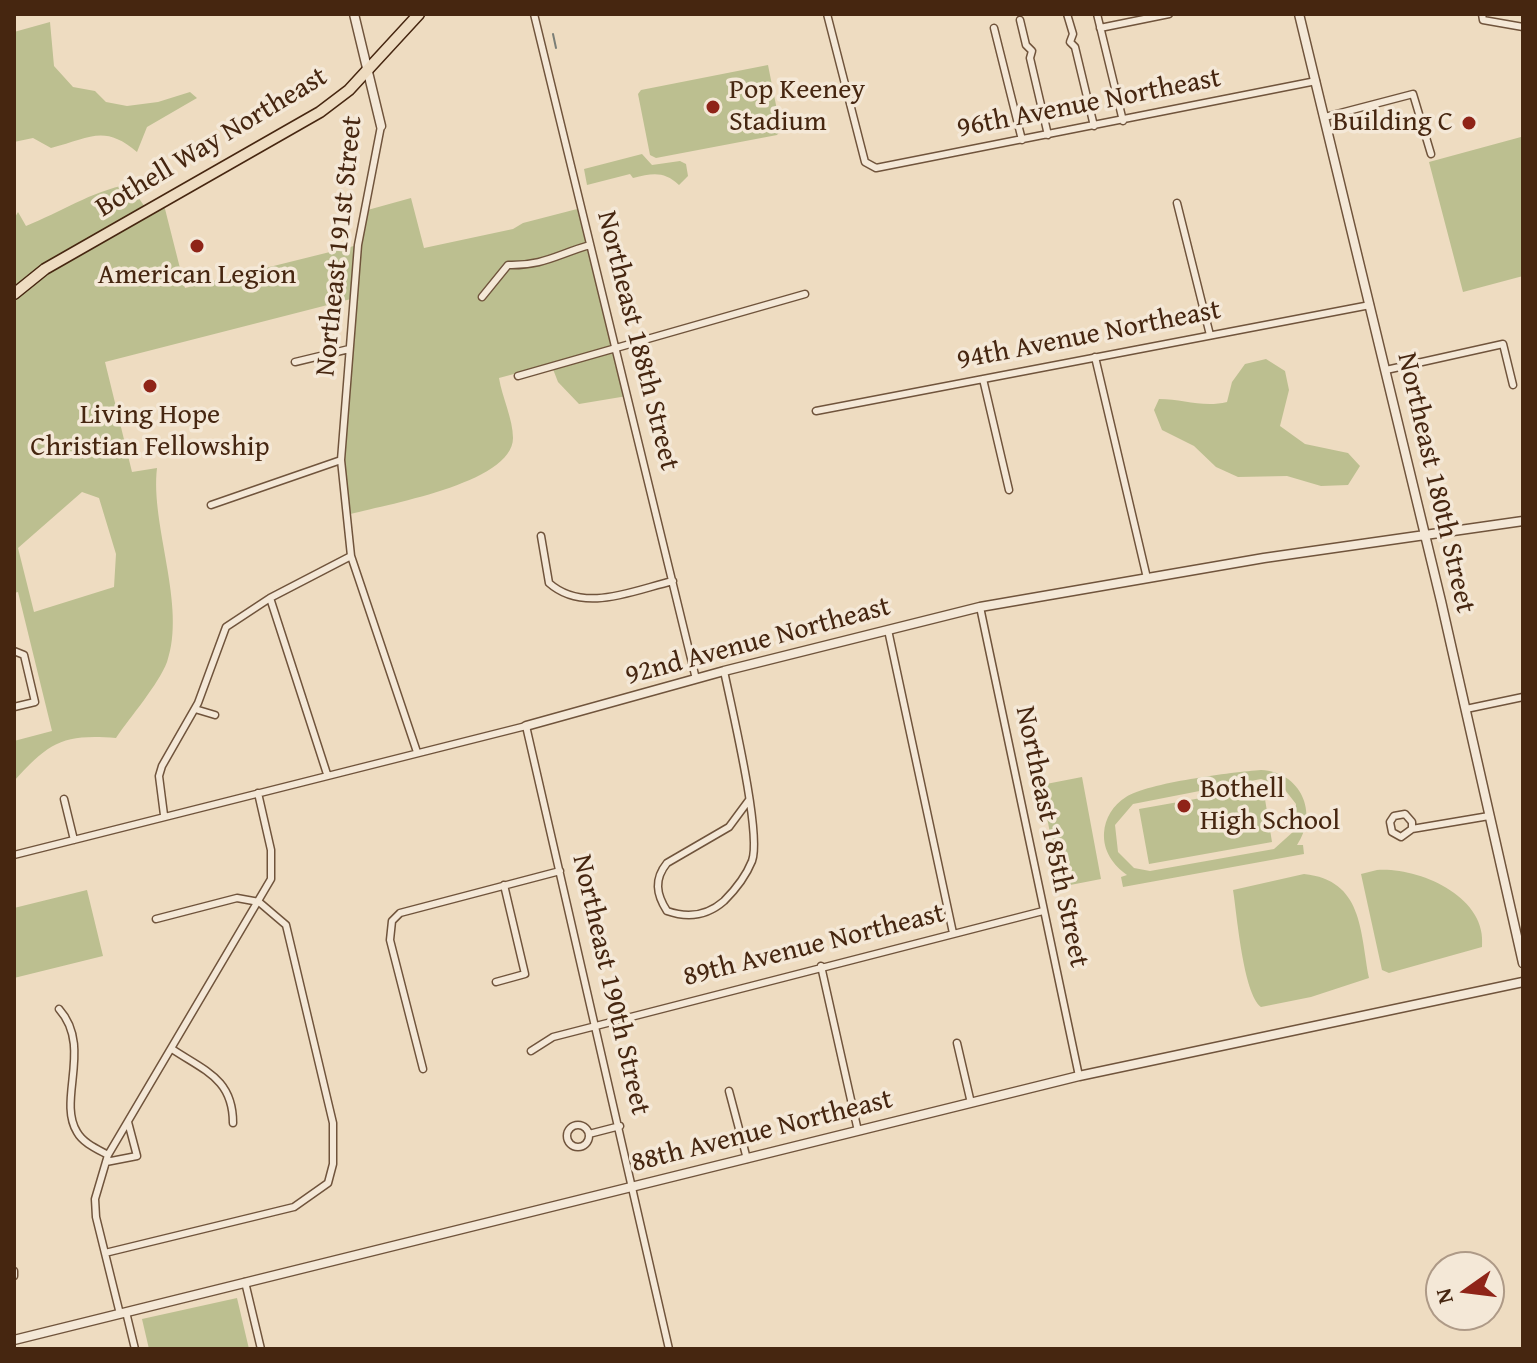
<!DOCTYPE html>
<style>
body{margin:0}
#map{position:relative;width:1537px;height:1363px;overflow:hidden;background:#eedcc1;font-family:"Gentium Book Plus",serif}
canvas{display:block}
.frame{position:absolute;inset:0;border:16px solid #462610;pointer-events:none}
.north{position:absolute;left:1425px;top:1251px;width:80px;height:80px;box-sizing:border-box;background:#f4e8d7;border:2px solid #ae9a87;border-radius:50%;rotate:256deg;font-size:22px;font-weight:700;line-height:32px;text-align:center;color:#462610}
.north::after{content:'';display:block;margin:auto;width:28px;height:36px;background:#8f2418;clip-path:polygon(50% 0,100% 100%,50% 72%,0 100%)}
</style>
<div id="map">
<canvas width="1537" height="1363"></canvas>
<div class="frame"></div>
<div class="north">N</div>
</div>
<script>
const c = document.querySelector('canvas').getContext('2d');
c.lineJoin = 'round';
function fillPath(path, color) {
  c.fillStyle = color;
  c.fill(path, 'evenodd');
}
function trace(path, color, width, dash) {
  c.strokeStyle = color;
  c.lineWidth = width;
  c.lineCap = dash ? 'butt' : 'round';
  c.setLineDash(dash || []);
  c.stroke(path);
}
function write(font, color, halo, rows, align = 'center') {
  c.font = font + ' "Gentium Book Plus",serif';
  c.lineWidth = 7;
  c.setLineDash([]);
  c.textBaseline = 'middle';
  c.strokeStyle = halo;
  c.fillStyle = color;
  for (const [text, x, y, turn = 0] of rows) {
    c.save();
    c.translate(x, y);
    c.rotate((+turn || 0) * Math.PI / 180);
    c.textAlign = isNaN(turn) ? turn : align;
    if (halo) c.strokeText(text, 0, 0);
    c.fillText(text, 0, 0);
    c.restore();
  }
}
const green = new Path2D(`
 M50 22 54 66 73 87 95 91 106 102 127 106 158 102 190 92 197 98 147 127 137 152C104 124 90 138 51 148L33 138 14 142V32Z
 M768 65 781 130 777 135 656 158 650 155 638 94 641 90Z
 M1521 137 1523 276 1463 292 1429 162Z
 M642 154 652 165 680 161 686 164 688 176 679 185C664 171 653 173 633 178L630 174 587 185 584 169Z
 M129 184 147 210 163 201 185 288 358 245 364 211 411 198 424 248 513 229 523 223 581 208 627 396 579 404 558 382 551 364 499 378C502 397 513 419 513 438 513 484 382 505 347 515L341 460 351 299 105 362 132 472 157 468C150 525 187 606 167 662 158 685 131 716 116 738 62 734 50 742 14 781V741L52 731 18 592 14 593V219L18 212 26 226C61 212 90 192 129 184ZM82 492 99 498 116 554 114 587 34 612 18 548Z
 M1266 359 1285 371 1289 390 1280 426 1305 444 1348 453 1360 466 1348 485 1321 486 1287 476 1238 477 1216 467 1194 446 1162 430 1154 410 1159 399C1183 399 1203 408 1227 402L1232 382 1245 364Z
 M1261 770C1301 772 1319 813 1297 845H1303L1304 854 1123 887 1121 877 1127 875C1113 865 1103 851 1104 833 1105 818 1113 805 1126 797 1147 783 1233 772 1261 770ZM1261 779 1282 786 1296 804 1294 831 1274 849 1150 871 1134 868 1118 852 1115 825 1133 804Z
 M1082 777 1101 879 1060 887 1041 785Z
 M1263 787 1272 842 1149 864 1139 809Z
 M1377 870C1418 867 1488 896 1482 947L1389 973 1382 970 1361 874Z
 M1304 874C1363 880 1360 931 1369 978L1311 997 1261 1007C1243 993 1237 914 1233 890Z
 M87 890 103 956 14 978V908Z
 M237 1298 249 1349H149L142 1319Z`);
const stream = new Path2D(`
 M553 34 556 48`);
const minor = new Path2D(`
 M534 14 696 679
 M827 14 865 162 876 168 1316 81
 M1067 14 1073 34 1070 42 1075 47 1094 126
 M1097 14 1123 121
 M1482 14 1483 20 1523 27
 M1020 20 1026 45 1032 51 1030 58 1048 135
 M994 28 1022 140
 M1100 28 1169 14
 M1325 117 1413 94 1431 154
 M381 126 358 245 341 460 351 556 417 752
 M1177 203 1210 335
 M482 297 508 265C543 266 558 254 590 245
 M1095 357 1147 578
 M295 362 349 349
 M1386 370 1503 344 1513 385
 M518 376 805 294
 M983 379 1009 490
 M816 411 1370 305
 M211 505 341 460
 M541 536 549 583C584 614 634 590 673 581
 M270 598 327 774
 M980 607 1079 1076
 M888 630 953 933
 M14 651 24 655 35 702 14 707
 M724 671C731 705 762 834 752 861 746 876 735 890 724 901 707 916 687 918 667 911 656 894 654 879 667 863L729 827 749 800
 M195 709 215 715
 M1466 709 1523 697
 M64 799 74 840
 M164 815 159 776 162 766 198 703 226 627 270 598 351 556
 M1412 829V822L1405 814 1394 816 1390 822 1392 832 1401 837 1412 829 1489 816
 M14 855 526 726 669 1349
 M821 966 858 1131
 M496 982 525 974 504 885
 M59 1009C93 1047 57 1100 77 1132 83 1143 97 1149 108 1155L95 1199 96 1217 120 1314
 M957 1043 971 1103
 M172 1049C205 1071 233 1079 233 1123
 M531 1051 553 1037 1043 911
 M423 1069 390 940 392 921 400 913 560 871
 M729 1091 747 1159
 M567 1136a11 11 0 1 1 22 0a11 11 0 1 1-22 0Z
 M589 1134 620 1126
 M108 1155 271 879V850L258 793
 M106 1162 137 1156 128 1122
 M105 1253 294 1207 328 1183 333 1164V1123L286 925 259 902 237 898 156 919
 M14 1271V1276
 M245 1282 261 1349
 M126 1312 135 1349`);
const tertiary = new Path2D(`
 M354 14 381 126
 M1299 14 1441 601 1523 963
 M526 726 724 671 980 607 1264 558 1523 521
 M14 1340 1079 1076 1523 982`);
const primary = new Path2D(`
 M14 294 45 269 320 112 349 90 419 14`);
const markers = [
 [713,107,8,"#8f2418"],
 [1469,123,8,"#8f2418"],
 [197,246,8,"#8f2418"],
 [150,386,8,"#8f2418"],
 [1184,806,8,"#8f2418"]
];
const poiNames = [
 ["Pop Keeney",729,91],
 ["Stadium",729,123],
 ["Building C",1453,123,"right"],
 ["American Legion",197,276,"center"],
 ["Living Hope",150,416,"center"],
 ["Christian Fellowship",150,448,"center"],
 ["Bothell",1200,790],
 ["High School",1200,822]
];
const streetNames = [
 ["96th Avenue Northeast",1089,104,-11],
 ["Bothell Way Northeast",212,143,-31],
 ["Northeast 191st Street",340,246,-84],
 ["94th Avenue Northeast",1089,336,-11],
 ["Northeast 188th Street",637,341,76],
 ["Northeast 180th Street",1435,483,77],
 ["92nd Avenue Northeast",758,642,-15],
 ["Northeast 185th Street",1051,837,78],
 ["89th Avenue Northeast",814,946,-14],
 ["Northeast 190th Street",610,985,77],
 ["88th Avenue Northeast",762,1132,-14]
];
fillPath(green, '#bcbf90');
trace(stream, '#7a7e77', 2);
trace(minor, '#70543c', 9);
trace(tertiary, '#70543c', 11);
trace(primary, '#462610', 13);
trace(minor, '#f4e8d7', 6);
trace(tertiary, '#f4e8d7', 8);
trace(primary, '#eedcc1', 10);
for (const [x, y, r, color] of markers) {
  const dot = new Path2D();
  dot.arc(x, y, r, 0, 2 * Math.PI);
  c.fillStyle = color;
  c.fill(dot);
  trace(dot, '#f4e8d7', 3);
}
write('28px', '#462610', '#f4e8d7', poiNames, 'left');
write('28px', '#462610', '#f4e8d7', streetNames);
</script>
